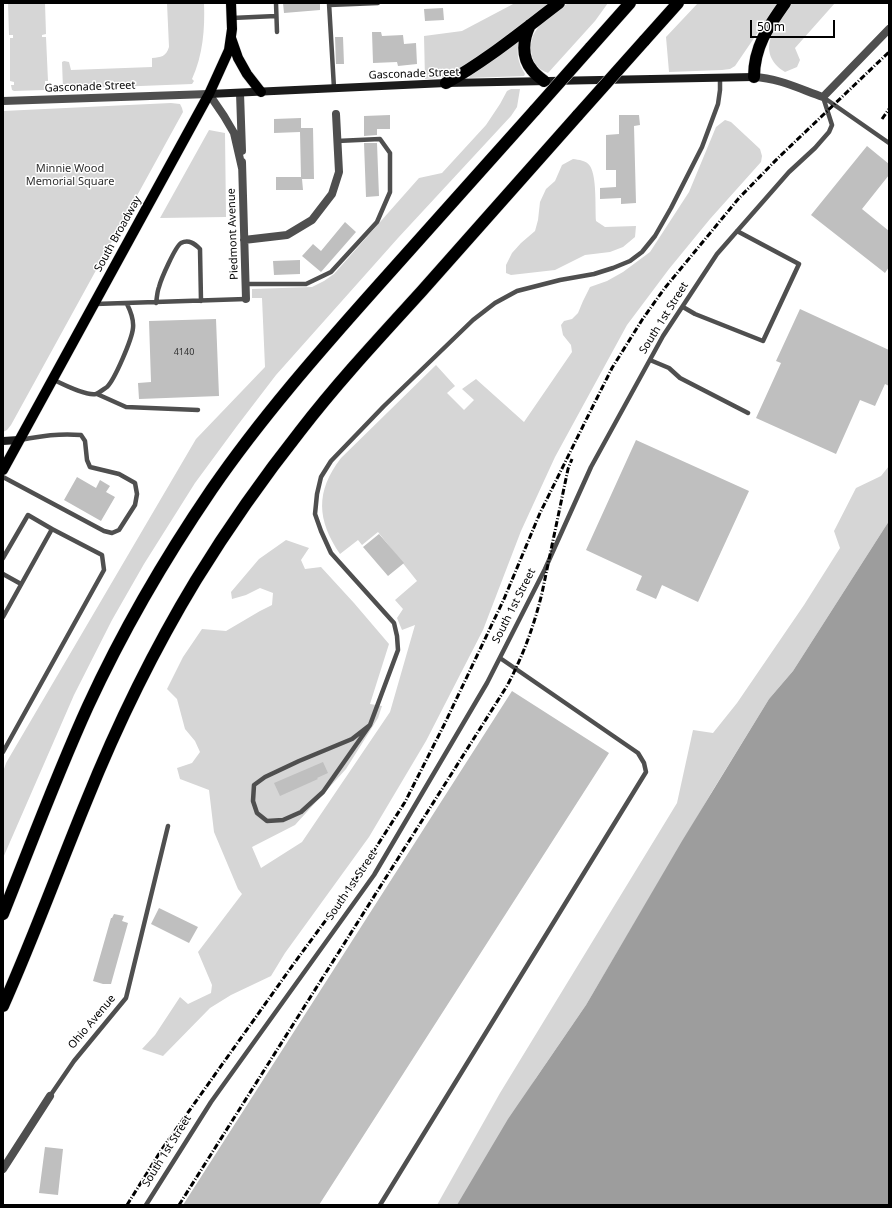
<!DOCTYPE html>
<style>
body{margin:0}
#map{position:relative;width:892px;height:1208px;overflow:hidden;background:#fff;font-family:"Noto Sans",sans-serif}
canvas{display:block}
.frame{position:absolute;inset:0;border:4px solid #000;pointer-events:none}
.scale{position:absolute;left:750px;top:20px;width:85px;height:18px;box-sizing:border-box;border:2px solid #000;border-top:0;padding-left:5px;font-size:12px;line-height:14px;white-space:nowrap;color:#000;-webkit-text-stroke:3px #fff;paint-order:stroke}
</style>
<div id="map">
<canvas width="892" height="1208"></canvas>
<div class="frame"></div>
<div class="scale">50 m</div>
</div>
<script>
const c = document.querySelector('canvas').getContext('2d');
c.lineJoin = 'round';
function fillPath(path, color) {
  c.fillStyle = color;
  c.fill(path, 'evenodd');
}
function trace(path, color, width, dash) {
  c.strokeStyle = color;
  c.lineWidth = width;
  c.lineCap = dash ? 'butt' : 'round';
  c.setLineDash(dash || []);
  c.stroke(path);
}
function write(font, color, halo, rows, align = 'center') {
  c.font = font + ' "Noto Sans",sans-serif';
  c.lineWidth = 3;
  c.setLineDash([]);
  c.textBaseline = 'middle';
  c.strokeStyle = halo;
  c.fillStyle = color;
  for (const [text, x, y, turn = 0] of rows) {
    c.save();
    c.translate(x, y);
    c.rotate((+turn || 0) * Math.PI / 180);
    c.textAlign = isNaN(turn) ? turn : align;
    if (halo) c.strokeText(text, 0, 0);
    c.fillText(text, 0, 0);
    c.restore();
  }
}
const green = new Path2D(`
 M8 3H45L46 34 42 35V37H46L48 81H45V84H48V87L45 90 14 91 12 90 11 85H14V82L10 81V38H13V35H9Z
 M167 3H204C205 29 203 55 192 79L194 81 192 84 63 89 62 62 64 61 69 62 71 70 152 67V58C161 57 166 57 169 47Z
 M515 3H549L463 69 447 77 425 79 424 36 462 31Z
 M568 3H608L595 21 548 73C546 72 543 71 540 69 529 60 528 40 537 29 545 18 558 11 568 3Z
 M698 3H778L735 66 730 69 722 70 669 72 666 37Z
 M790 3H835L795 48 800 60 797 67 785 72C754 52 776 25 790 3Z
 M519 41C516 55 518 62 525 74L524 76 469 78 471 74Z
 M511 89H520L517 107 511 116 398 238 276 375 237 426 195 483 144 564 112 620 74 695 3 858V772L6 763 196 439 265 367 262 298H252V289L312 287 324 281 334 274 419 178 442 173 486 125 500 104 507 91Z
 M171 103 180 104 182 108 183 112 11 425 7 430 3 432V111Z
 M725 120 731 122 760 149 762 156 761 162 710 219 669 269 627 325 555 457 521 531 483 630 426 741 369 837 285 953 271 976 231 995 210 1008 163 1056 142 1049 155 1035 180 997 188 1004 211 993 212 985 198 952 242 894 238 889 214 832 209 790 180 779 177 768 192 763 200 752 195 741 185 729 177 699 167 689 183 657 202 629 226 631 260 611 272 605 273 593 260 588 246 595 232 599 231 592 259 559 286 540 309 548 301 560 305 569 321 567 354 603 389 644 370 704 382 706 378 718 346 769 295 825 252 847 261 868 302 842 390 712 415 625 402 630 397 618 403 609 395 600 417 581 378 532 362 545 358 540 340 554C317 520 315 492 341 458L436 365 455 386 447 393 464 410 474 400 462 389 476 379 524 422 572 352 571 345 563 335 561 325 564 321 572 319 578 313 583 301 590 287 607 281 623 272 650 252 689 192 716 127Z
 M209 130 225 133 226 217 160 218Z
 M573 159C579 160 586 160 590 166 597 177 595 207 596 221L605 227 636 226 635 237 623 247 610 252 585 255 555 270 511 275 506 273V265L512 253 521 243 535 231 538 220 540 202 546 189 555 181 562 165Z
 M889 466V521L793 671 769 699 713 790 586 1005 536 1078 458 1205H437L500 1093 677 803 693 730 713 733 737 703 804 605 840 548 834 531 856 488 881 476Z`);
const water = new Path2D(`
 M889 521V1205H457L508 1119 586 1005 682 841 769 699 793 671Z`);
const building = new Path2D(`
 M283 3H320V10L284 13Z
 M443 8 444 20 425 21 424 9Z
 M372 32H381L382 36 403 35 404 44 416 43 417 64 398 66 397 62 373 63Z
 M335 37H343L344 64H336Z
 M390 115V129H377V135L364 136V116Z
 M619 115H639L640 125 634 126 636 203 621 204V198L600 199V188L616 187V170H606V135L619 134Z
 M301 118V128H313L314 179H302L303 190H276V177H301L300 132 274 133V119Z
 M364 143H377L379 196 366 197Z
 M867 146 889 164V175L862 209 889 231V267L885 273 811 215Z
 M345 222 356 232 321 272 302 256 313 244 321 251Z
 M300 260V274L274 275 273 261Z
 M800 309 889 350V386L885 384 875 406 860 400 836 454 756 418 781 363 776 361Z
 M216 319 219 396 139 399 138 383 151 382 149 321Z
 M636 440 749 491 698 602 662 585 656 599 636 590 642 576 586 550Z
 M77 477 96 488 100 480 110 486 106 492 115 497 101 521 64 500Z
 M379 534 404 563 388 576 363 547Z
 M512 691 609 753 319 1205H183Z
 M323 762 328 773 317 778 318 779 280 796 274 783Z
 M159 908 198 927 189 943 151 924Z
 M114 914 124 916 122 921 128 923 111 984H103L93 981 111 918H112Z
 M45 1147 63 1149 58 1195 39 1193Z`);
const lane = new Path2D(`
 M276 3 277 32
 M329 3 334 88
 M329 5 378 3
 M232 18 276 16
 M823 97 889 143
 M245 284H306L331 272 377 222 390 192V153L380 139 337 141
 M156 303C157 298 157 292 159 287 161 279 175 247 181 243 189 239 195 244 200 249L201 301
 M95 304 246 299
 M683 307 695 314 763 341 799 264 737 231
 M650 360 669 368 680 378 748 413
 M52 379C63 384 85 396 96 394 99 393 104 389 107 387 115 379 132 339 133 328 134 319 131 312 127 304
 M97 394 126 407 198 410
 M3 477 104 531 112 533 119 530 135 505 137 494 135 483 119 474 90 467 87 460 85 441 81 435C59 433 42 436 20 440
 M3 558 28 515 52 529
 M3 574 21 584
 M3 617 52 529 102 555 104 570 3 752
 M370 725 352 739 299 761 265 777 254 785 253 801 257 813 267 821 283 820 301 812 323 792 370 725 398 650 397 636 394 623 331 553 321 531 315 514 317 494 321 477 331 461 384 406 473 320 495 303 517 291 560 280 594 274 613 268 630 261 642 252 655 236 671 208 702 147 718 104 720 90V77
 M50 1096 74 1061 126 998 168 826
 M146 1205 211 1102 374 875 487 683 545 569 591 467 663 336 717 254 789 172 815 148 829 132 832 125 823 97
 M380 1205 646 772 644 763 638 753 500 658`);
const street = new Path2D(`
 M754 77C778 78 800 89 823 97L889 29
 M240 93 242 151
 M3 101 209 94 224 116 234 133 242 168
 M242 162 246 299
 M244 240 287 235 312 220 332 194 339 172 336 114
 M3 1169 50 1096`);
const secondary = new Path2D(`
 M209 94 446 83 754 77
 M3 441 19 440`);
const primary = new Path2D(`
 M231 38 238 58 247 74 261 92
 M3 470 209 94 229 50 232 29 231 3`);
const highway = new Path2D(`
 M530 25C523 39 521 57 532 70 535 74 540 78 544 81
 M644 41 678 3
 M590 48 630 3
 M754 77C754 47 768 27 785 3
 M446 83C486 61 522 31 559 3
 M3 914C31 844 57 774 88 706 123 630 165 558 212 489 261 418 318 353 375 289 428 229 482 170 535 110
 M3 1006C33 939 58 870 86 802 117 725 153 651 196 580 228 528 263 478 301 430 338 382 380 337 421 292 473 233 526 174 578 115`);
const rail = new Path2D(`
 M882 119 889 109
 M127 1205 162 1149 295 962 354 882 405 802 444 725 504 599 540 513 588 416 612 368 642 320 664 289 739 198 778 158 889 52
 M179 1205 507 686C523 656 534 626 542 593L568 469 572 459`);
const highwayBridge = new Path2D(`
 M535 110 590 48
 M578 115 644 41`);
const numberNames = [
 ["4140",184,352]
];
const streetNames = [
 ["Gasconade Street",414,74,-2],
 ["Gasconade Street",90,87,-2],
 ["South Broadway",118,234,-61],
 ["Piedmont Avenue",233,234,-92],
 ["South 1st Street",664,318,-58],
 ["South 1st Street",514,606,-63],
 ["South 1st Street",352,885,-56],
 ["Ohio Avenue",92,1022,-50],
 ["South 1st Street",167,1151,-58]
];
const parkNames = [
 ["Minnie Wood",70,169],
 ["Memorial Square",70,182]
];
fillPath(green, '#d6d6d6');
fillPath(water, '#9d9d9d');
fillPath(building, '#bfbfbf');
trace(primary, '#dbdbdb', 11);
trace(highway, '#dbdbdb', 13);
trace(lane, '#4f4f4f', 4.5);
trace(street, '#4f4f4f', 8);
trace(secondary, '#1c1c1c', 8);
trace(primary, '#000', 10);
trace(highway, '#000', 12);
trace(rail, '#000', 3, [6, 2, 1, 2]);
trace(highwayBridge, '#dbdbdb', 13, []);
trace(highwayBridge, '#000', 12);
write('9px', '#303030', null, numberNames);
write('11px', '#000', '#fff', streetNames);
write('11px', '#2d2d2d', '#fff', parkNames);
</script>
